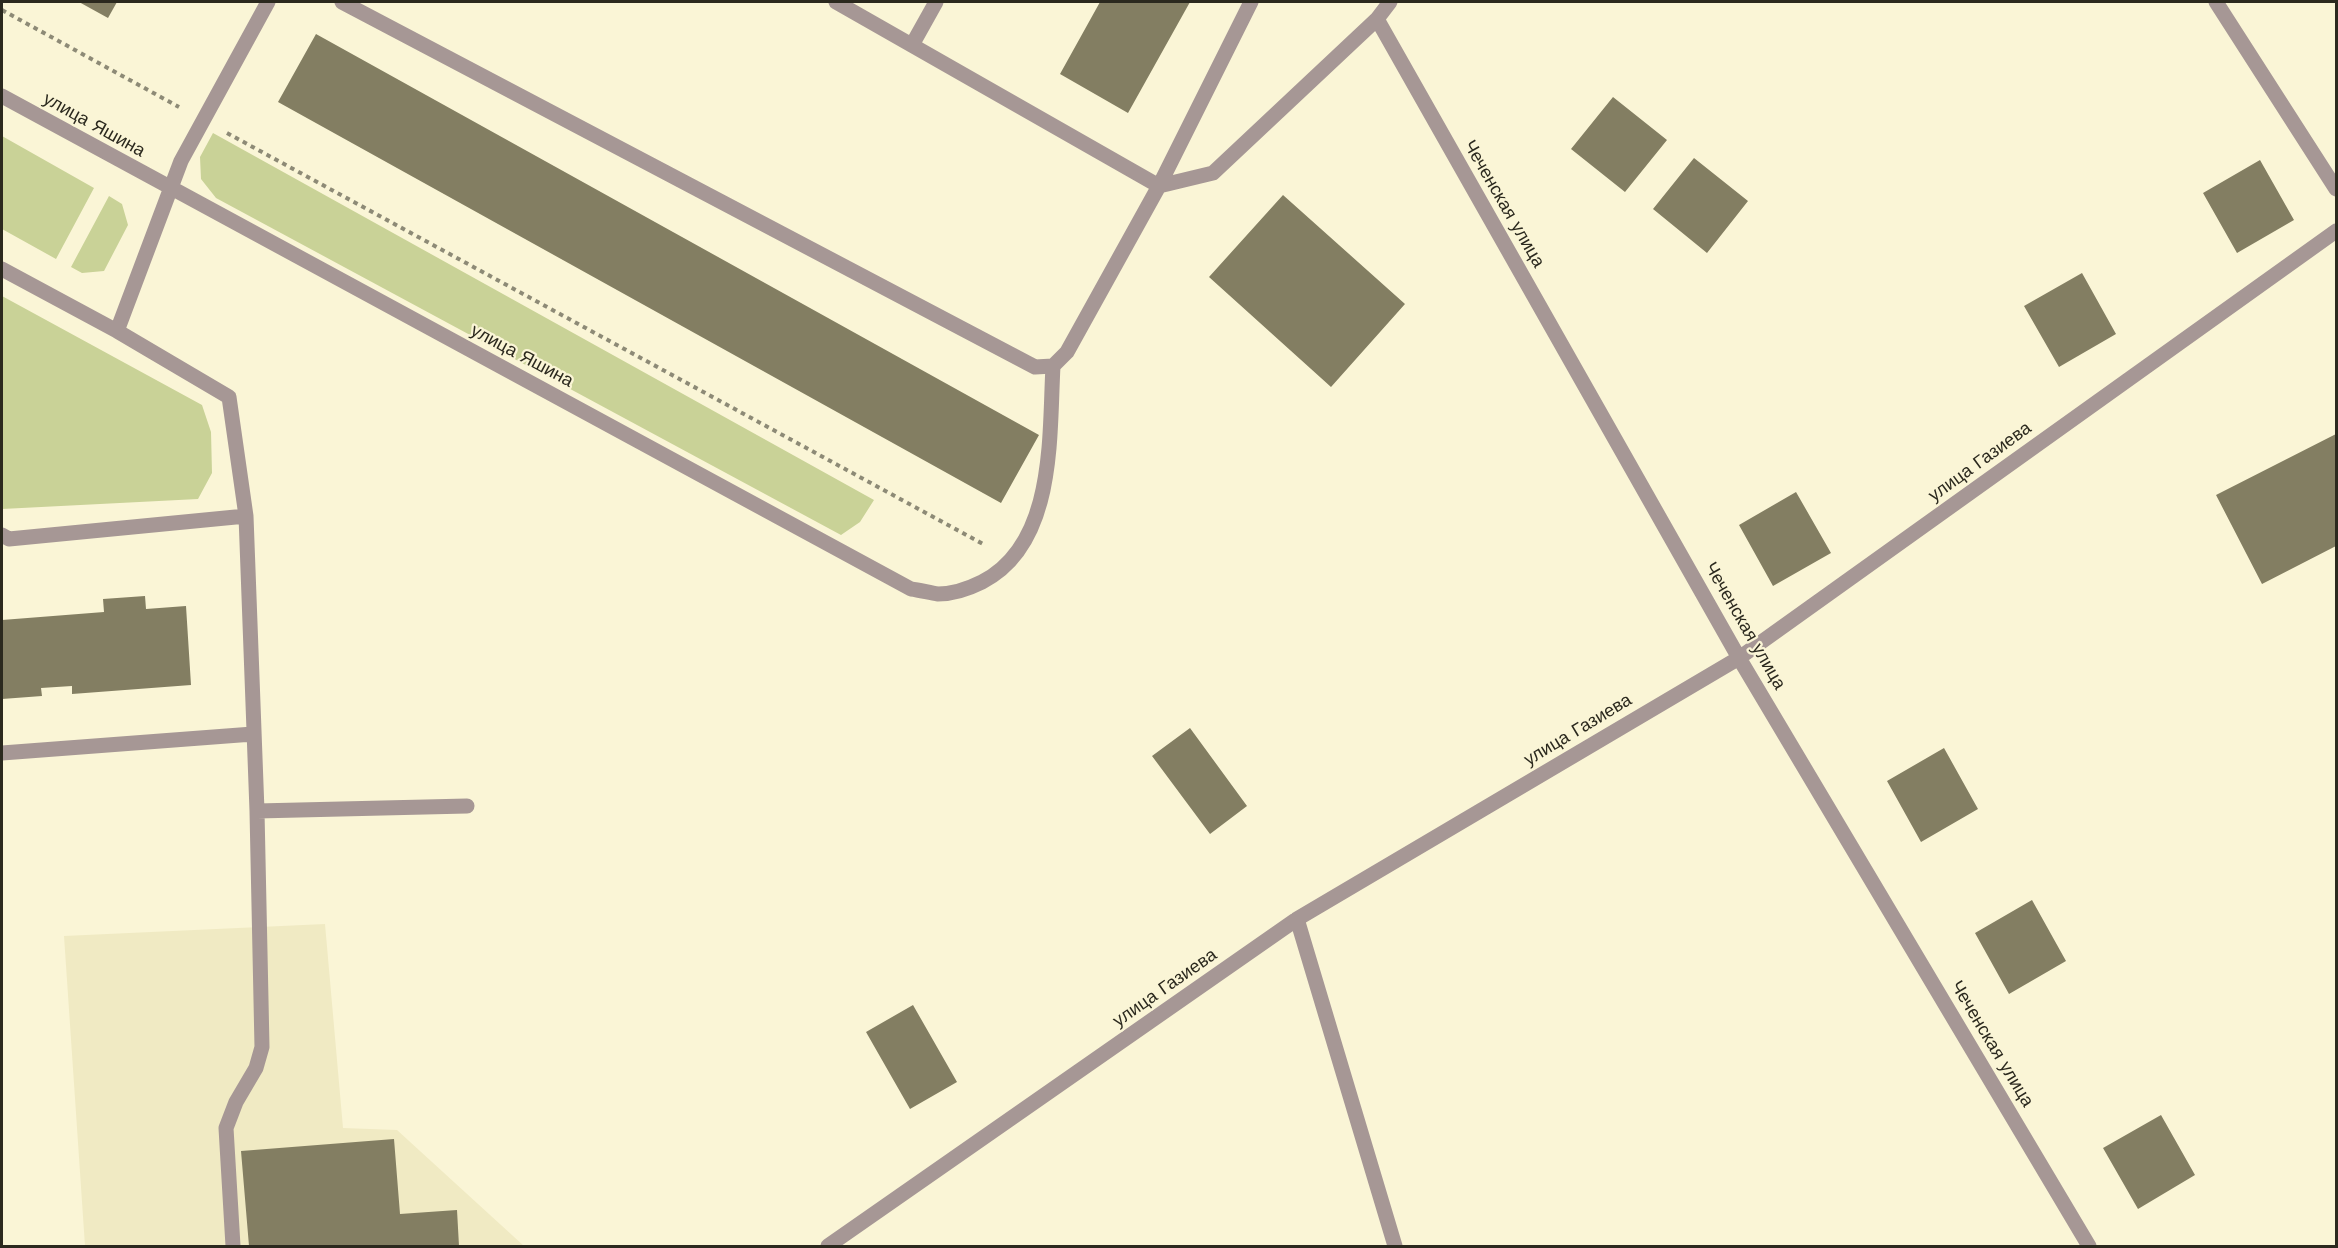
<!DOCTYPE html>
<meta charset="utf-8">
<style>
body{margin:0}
#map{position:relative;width:2338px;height:1248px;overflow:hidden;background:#faf5d6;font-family:"Work Sans",sans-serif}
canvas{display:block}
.frame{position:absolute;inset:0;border:3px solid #2b291e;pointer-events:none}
</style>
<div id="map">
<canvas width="2338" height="1248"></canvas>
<div class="frame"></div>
</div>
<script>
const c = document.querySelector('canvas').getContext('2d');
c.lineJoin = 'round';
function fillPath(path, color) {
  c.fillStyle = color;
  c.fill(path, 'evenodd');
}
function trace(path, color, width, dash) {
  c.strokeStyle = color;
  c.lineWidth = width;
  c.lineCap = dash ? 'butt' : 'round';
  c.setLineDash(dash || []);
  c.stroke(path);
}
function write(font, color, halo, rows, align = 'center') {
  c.font = font + ' "Work Sans",sans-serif';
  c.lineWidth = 4.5;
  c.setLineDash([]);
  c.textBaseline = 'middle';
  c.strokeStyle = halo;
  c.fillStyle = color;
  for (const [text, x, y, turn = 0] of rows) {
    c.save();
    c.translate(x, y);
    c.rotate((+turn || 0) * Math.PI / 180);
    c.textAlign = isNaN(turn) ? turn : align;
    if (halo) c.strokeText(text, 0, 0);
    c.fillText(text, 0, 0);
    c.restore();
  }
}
const built = new Path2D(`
 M325 924 343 1128 397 1130 524 1246H85L64 936Z`);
const green = new Path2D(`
 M213 133 874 500 860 522 841 535 216 198 201 179 200 157Z
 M2 136 94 188 56 259 2 229Z
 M109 196 122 204 128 225 104 271 82 273 71 267Z
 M2 296 202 405 211 432 212 473 198 499 2 509Z`);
const building = new Path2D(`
 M79 2H117L108 18Z
 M1100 2H1190L1128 113 1060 74Z
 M316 34 1039 435 1001 503 278 102Z
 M1613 97 1667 140 1625 192 1571 149Z
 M1694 158 1748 201 1707 253 1653 209Z
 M2260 160 2294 220 2237 253 2203 193Z
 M1283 195 1405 304 1331 387 1209 277Z
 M2082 273 2116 334 2059 367 2024 306Z
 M2336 434V546L2262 584 2216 495Z
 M1796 492 1831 553 1773 586 1739 525Z
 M145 596 146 609 186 606 191 685 72 694V686L41 688 42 696 2 699V620L104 612 103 599Z
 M1190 728 1247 806 1210 834 1152 756Z
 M1944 748 1978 809 1921 842 1887 781Z
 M2032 900 2066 961 2009 994 1975 933Z
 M913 1005 957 1082 910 1109 866 1032Z
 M2161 1115 2195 1175 2138 1209 2103 1148Z
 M394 1139 400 1214 457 1210 459 1246H249L241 1151Z`);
const path = new Path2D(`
 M2 10 179 107
 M227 133 983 544`);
const minor = new Path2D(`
 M342 2 1035 367 1053 366 1067 352 1159 186 836 2
 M2216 2 2336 189
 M1377 19 1739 658 2089 1246
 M912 45 936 2
 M2 96 911 589C920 590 930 593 938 594 954 594 968 589 982 582 1056 544 1049 437 1053 366
 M1159 186 1213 173 1377 19 1390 2
 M1159 186 1251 2
 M2 269 117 331 229 397 246 516 257 811 262 1047 256 1068 236 1102 226 1128 233 1246
 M117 331 181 161 268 2
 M2 535 9 539 246 516
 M2 753 253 734
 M257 811 467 806
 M1297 919 1395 1246
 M828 1246 1297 919 1739 658 2336 231`);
const streetNames = [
 ["улица Яшина",94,125,29],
 ["Чеченская улица",1504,204,60],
 ["улица Яшина",522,356,28],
 ["улица Газиева",1980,462,-36],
 ["Чеченская улица",1745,626,60],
 ["улица Газиева",1578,730,-31],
 ["улица Газиева",1165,988,-35],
 ["Чеченская улица",1992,1044,59]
];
fillPath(built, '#f0eac3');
fillPath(green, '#c9d297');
fillPath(building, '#837e62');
trace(path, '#8d8a76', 4, [4.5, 4.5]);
trace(minor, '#a69795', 15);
write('18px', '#2b291e', '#faf5d6', streetNames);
</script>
